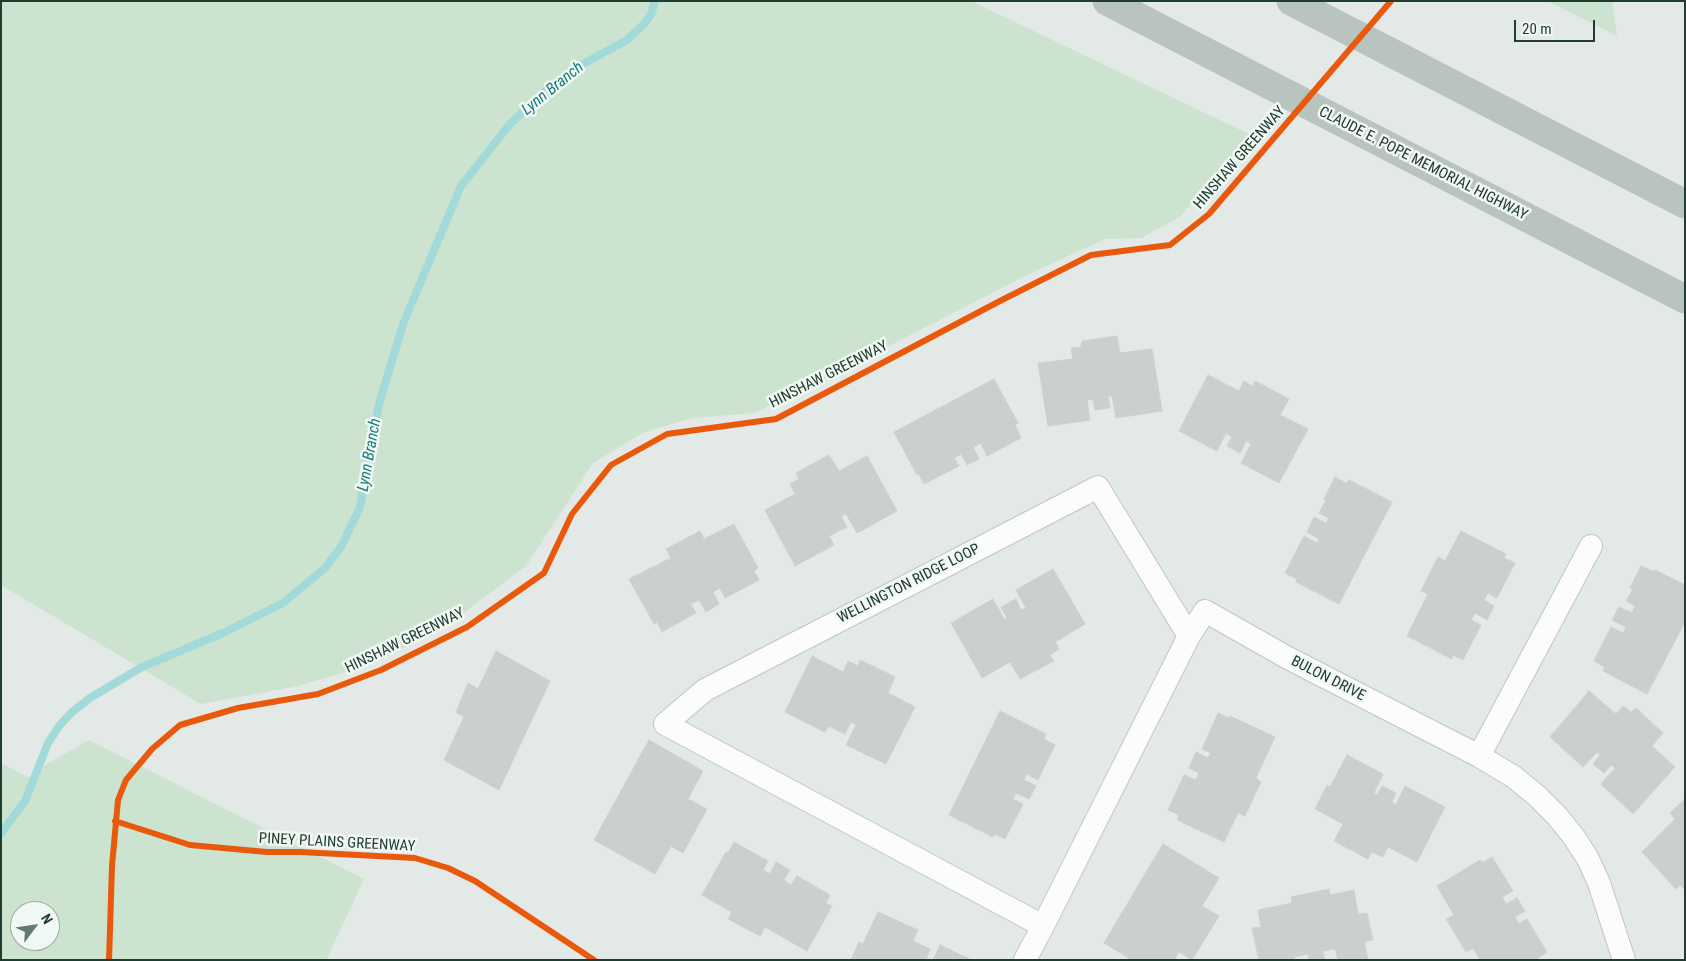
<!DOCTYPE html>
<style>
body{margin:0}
#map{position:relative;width:1686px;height:961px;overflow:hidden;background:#e3e9e6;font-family:"Roboto Condensed",sans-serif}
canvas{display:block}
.frame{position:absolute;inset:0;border:2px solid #203d31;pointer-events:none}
.north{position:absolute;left:10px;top:901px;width:50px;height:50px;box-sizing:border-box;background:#f1f8f3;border:1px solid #9dada5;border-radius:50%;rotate:59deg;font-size:14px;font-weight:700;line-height:20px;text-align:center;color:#203d31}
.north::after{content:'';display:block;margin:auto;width:18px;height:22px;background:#647970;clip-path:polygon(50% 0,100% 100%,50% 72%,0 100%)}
.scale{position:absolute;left:1514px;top:20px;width:81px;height:22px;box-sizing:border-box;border:2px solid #203d31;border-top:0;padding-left:6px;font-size:15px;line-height:18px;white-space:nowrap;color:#203d31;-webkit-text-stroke:4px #f1f8f3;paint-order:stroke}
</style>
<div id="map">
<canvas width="1686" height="961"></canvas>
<div class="frame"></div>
<div class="north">N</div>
<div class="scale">20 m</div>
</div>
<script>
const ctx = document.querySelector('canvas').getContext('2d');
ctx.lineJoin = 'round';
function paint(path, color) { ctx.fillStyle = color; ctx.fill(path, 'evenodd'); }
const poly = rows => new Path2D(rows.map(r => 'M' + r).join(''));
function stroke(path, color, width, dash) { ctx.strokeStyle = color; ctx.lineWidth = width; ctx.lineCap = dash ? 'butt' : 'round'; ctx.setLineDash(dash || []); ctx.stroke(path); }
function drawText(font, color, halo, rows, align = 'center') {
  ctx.font = font + ' "Roboto Condensed",sans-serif'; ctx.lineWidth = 5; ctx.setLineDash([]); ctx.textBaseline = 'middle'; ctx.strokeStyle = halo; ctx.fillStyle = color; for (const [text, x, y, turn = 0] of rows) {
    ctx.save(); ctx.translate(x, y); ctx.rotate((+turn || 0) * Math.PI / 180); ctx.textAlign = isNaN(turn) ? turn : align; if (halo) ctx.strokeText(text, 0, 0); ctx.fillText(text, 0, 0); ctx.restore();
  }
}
paint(poly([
 [1,1,971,1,1253,136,1214,177,1181,216,1141,238,1105,239,1025,276,844,369,754,413,693,418,644,432,593,463,526,566,447,625,375,663,298,686,201,704,1,585],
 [1548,1,1612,1,1617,36],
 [89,740,364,879,326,960,1,960,1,763,30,778,42,767],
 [20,911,50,911,50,941,20,941]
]), '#cbe3cf');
stroke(poly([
 [1,833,25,801,48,743,60,725,72,712,90,698,142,667,223,633,283,603,325,568,341,547,360,507,379,404,403,324,461,186,510,124,543,93,579,66,627,40,645,23,651,14,655,1]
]), '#a1dad9', 8);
const building = poly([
 [1117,336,1120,353,1152,349,1162,411,1116,418,1112,396,1108,396,1110,408,1095,410,1093,399,1087,400,1090,420,1048,426,1038,363,1073,359,1071,348,1081,347,1082,341,1117,336],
 [1208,375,1239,391,1244,381,1252,386,1255,381,1289,399,1280,415,1308,429,1279,483,1241,463,1251,444,1246,441,1240,453,1227,446,1232,437,1226,433,1217,451,1179,431,1208,375],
 [994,379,1018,423,1015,425,1021,438,987,456,981,443,973,447,979,459,967,465,961,454,954,458,959,466,924,484,919,474,917,475,894,432,994,379],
 [829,455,839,471,867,456,897,511,857,533,846,514,841,516,847,527,829,536,834,545,795,566,765,510,795,494,790,484,799,479,796,473,829,455],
 [1335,477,1346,483,1349,480,1392,502,1339,604,1296,582,1297,579,1285,573,1304,536,1317,543,1319,539,1307,532,1314,517,1326,523,1329,518,1319,513,1326,500,1324,499,1335,477],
 [734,524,758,568,754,571,759,580,725,598,720,588,713,592,719,604,706,612,699,600,691,604,696,613,662,632,657,622,654,624,629,579,671,558,666,549,700,531,704,539,734,524],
 [1461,531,1506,554,1504,558,1515,563,1497,598,1488,593,1484,600,1494,606,1487,620,1475,613,1471,620,1481,625,1463,660,1453,655,1452,659,1407,636,1428,594,1421,591,1438,557,1445,561,1461,531],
 [1641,566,1655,572,1655,570,1685,585,1685,622,1647,694,1603,671,1605,667,1594,661,1611,627,1623,633,1626,627,1612,620,1619,607,1632,613,1635,606,1626,601,1633,589,1630,588,1641,566],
 [1053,569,1085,624,1055,642,1059,649,1050,655,1054,661,1020,679,1010,662,982,678,951,623,993,599,1004,619,1007,618,1001,607,1016,599,1021,610,1026,608,1016,590,1053,569],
 [496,651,550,681,499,790,444,760,464,717,456,712,468,683,478,689,496,651],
 [812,656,843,672,848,661,858,666,860,660,895,677,888,693,915,707,886,764,846,745,856,725,851,722,845,734,829,726,825,732,785,712,812,656],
 [1589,691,1616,714,1623,706,1631,712,1636,708,1663,733,1652,746,1675,767,1633,814,1601,784,1615,768,1611,765,1604,773,1593,764,1600,755,1597,752,1583,767,1550,737,1589,691],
 [1000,711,1046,734,1044,739,1055,745,1038,780,1026,774,1024,780,1036,786,1029,799,1016,793,1013,799,1023,804,1005,839,994,834,993,837,949,815,1000,711],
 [1218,713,1228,718,1230,716,1275,737,1256,778,1261,782,1245,816,1238,813,1224,842,1177,820,1179,815,1168,810,1184,775,1196,780,1199,773,1189,768,1196,752,1208,758,1211,753,1202,749,1218,713],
 [649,740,703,771,688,799,707,809,683,853,671,846,655,874,594,840,649,740],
 [1347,755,1383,774,1374,793,1377,795,1382,786,1396,793,1392,802,1396,805,1405,786,1445,807,1417,862,1388,847,1383,857,1372,852,1368,859,1334,841,1343,824,1315,809,1327,785,1330,787,1347,755],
 [1685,799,1685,890,1680,885,1676,889,1642,852,1675,819,1670,813,1685,799],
 [734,842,768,861,763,870,770,874,776,862,790,870,784,880,791,885,797,876,830,895,826,903,832,906,807,951,765,927,760,936,728,919,732,912,702,895,726,852,728,853,734,842],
 [1163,844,1219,878,1202,906,1219,916,1192,960,1179,952,1174,960,1132,960,1104,943,1163,844],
 [1492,857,1513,891,1502,897,1506,904,1517,898,1525,911,1515,917,1519,924,1527,919,1547,952,1538,958,1539,960,1480,960,1473,948,1466,952,1446,919,1454,915,1437,886,1480,860,1482,863,1492,857],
 [1329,889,1330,895,1354,890,1358,914,1367,913,1373,940,1364,942,1368,959,1338,960,1335,949,1323,951,1325,960,1309,960,1308,954,1294,957,1295,960,1259,960,1252,928,1261,927,1258,910,1292,903,1291,897,1329,889],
 [878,912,918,930,913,941,930,949,926,960,851,960,859,942,863,944,878,912],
 [940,945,972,960,933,960,940,945]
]);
paint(building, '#cad0cd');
stroke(building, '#cbd2cf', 1);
const minor = poly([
 [1189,636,1205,611,1288,658,1479,756,1514,777,1537,796,1557,816,1574,837,1588,859,1599,883,1624,960],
 [1479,756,1591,546],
 [1025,960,1043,926,1189,636,1098,487,705,690,665,724,1043,926]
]);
const motorway = poly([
 [1107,1,1685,299],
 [1291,1,1685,204]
]);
stroke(minor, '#c0c6c3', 24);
stroke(motorway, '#bbc5c1', 29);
stroke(minor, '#fbfcfb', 22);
stroke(motorway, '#b9c3bf', 28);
stroke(poly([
 [115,821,190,845,267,852,300,852,415,858,448,868,475,881,594,960],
 [109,960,112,866,118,800,126,780,152,749,180,725,238,708,318,694,381,670,467,627,544,573,572,514,611,465,667,434,776,419,998,302,1091,255,1170,245,1209,214,1391,1]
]), '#e8590c', 6);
drawText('15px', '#203d31', '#f1f8f3', [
 ["HINSHAW GREENWAY",1240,158,-49],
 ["CLAUDE E. POPE MEMORIAL HIGHWAY",1423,164,27],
 ["HINSHAW GREENWAY",829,375,-27],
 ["WELLINGTON RIDGE LOOP",909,584,-27],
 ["HINSHAW GREENWAY",405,641,-26],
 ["BULON DRIVE",1328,679,27],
 ["PINEY PLAINS GREENWAY",337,843,3]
]);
drawText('italic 16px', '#177b7c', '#f1f8f3', [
 ["Lynn Branch",553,89,-39],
 ["Lynn Branch",370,455,-80]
]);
</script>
